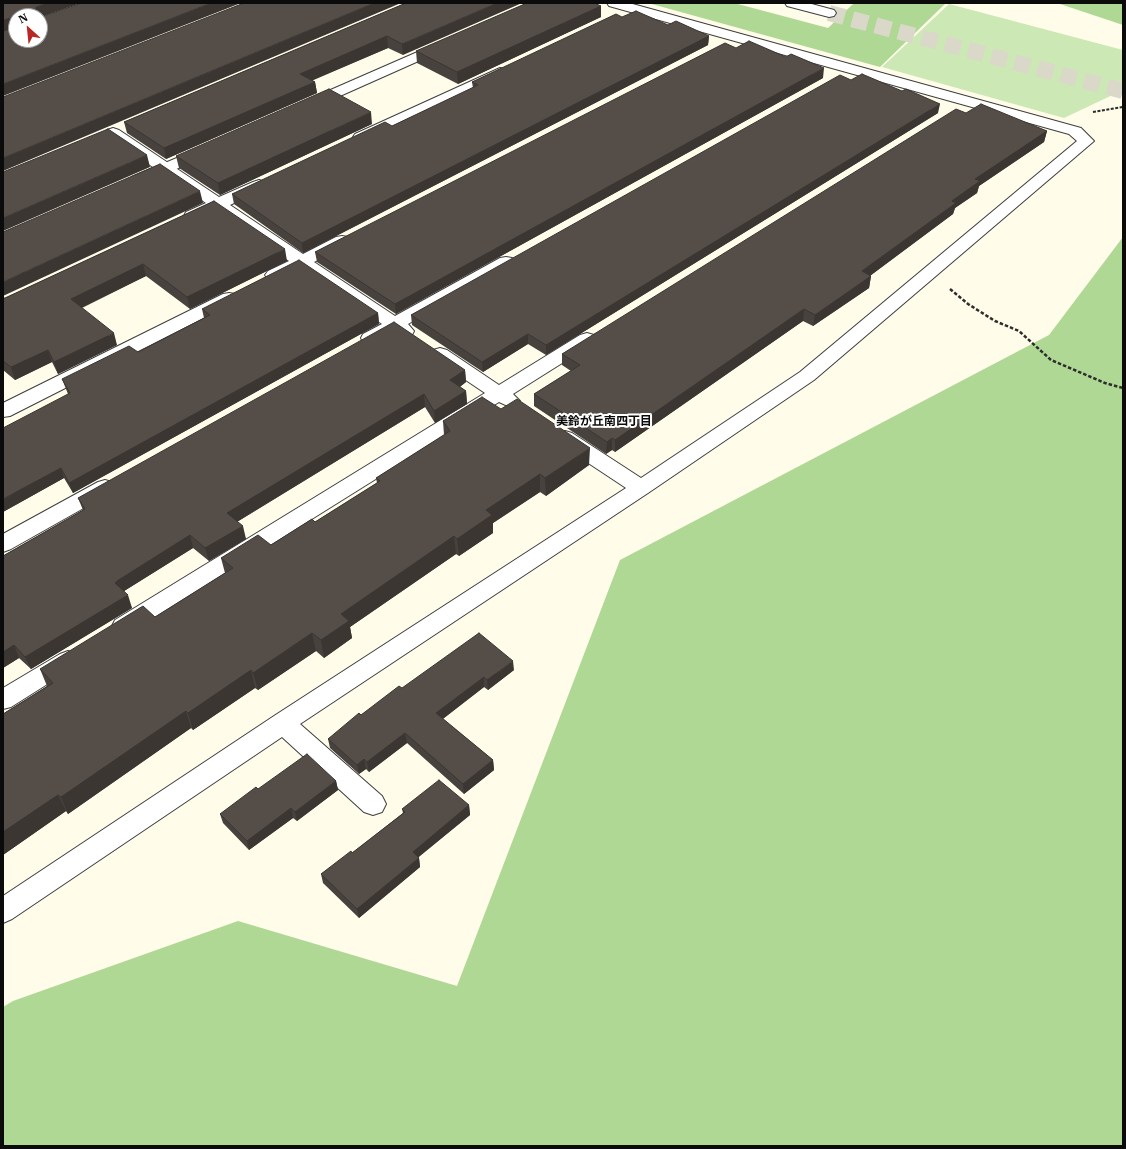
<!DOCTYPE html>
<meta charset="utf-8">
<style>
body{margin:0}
#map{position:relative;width:1126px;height:1149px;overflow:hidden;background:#fffcea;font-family:"IBM Plex Serif",serif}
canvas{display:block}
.frame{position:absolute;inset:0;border:4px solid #0b0b0b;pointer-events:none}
.north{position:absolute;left:8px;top:8px;width:40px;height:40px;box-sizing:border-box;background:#fff;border:1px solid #9d9d9d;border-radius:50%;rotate:333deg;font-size:11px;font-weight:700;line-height:16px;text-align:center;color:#0b0b0b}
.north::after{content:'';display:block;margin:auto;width:14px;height:18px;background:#b92725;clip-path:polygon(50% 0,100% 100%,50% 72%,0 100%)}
</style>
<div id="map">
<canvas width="1126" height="1149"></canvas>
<div class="frame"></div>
<div class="north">N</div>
</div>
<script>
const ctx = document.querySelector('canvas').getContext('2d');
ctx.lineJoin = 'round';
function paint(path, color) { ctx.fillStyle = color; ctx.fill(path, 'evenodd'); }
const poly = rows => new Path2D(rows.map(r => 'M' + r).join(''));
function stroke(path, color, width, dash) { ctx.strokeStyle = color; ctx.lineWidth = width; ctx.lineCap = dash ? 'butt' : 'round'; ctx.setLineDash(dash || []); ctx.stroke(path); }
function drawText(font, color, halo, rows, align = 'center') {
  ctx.font = font + ' "IBM Plex Serif","Noto Sans JP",serif'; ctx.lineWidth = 4; ctx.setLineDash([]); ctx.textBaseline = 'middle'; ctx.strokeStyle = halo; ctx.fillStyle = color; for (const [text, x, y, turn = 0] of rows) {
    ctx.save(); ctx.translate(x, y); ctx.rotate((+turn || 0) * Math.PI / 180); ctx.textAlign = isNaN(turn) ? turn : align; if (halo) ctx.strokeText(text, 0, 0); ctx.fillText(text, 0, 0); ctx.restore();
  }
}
paint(poly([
 [949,4,1123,50,1123,90,1064,118,882,67]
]), '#cce8b4');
paint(poly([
 [648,3,734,3,828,28,853,4,849,3,946,3,880,67],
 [1057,3,1123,3,1123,25],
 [1123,237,1123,1146,3,1146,3,1007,13,1001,238,921,457,986,620,560,1049,335]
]), '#aed894');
stroke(poly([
 [829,13,1123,91]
]), '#dad8c9', 16, [16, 8]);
const minor = poly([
 [607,3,629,3,1081,128,1094,141,814,380,648,493,300,724,382,796,386,804,382,812,373,815,364,812,282,737,12,919,3,923,3,896,274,716,626,488,558,443,555,438,558,433,565,431,572,433,641,478,800,372,1077,141,1069,134,609,6,607,3],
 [500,68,505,69,507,72,505,75,367,140,361,142,355,140,353,137,355,134,500,68],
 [113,128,119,130,219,197,253,182,259,180,265,182,267,185,265,188,230,205,303,254,336,237,342,236,348,237,351,241,348,245,314,262,395,316,500,258,506,257,512,258,515,262,512,266,408,324,414,331,412,335,405,337,394,332,377,342,370,344,363,342,361,338,363,334,382,324,301,268,280,279,274,280,268,279,265,275,268,271,289,261,217,211,198,220,192,221,186,220,184,216,186,212,206,203,107,136,105,133,107,130,113,128],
 [229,293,235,294,238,298,235,302,10,416,3,417,3,403,223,294,229,293],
 [587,333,594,335,596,339,594,343,513,394,520,401,517,405,510,407,499,402,131,632,123,635,115,632,112,626,115,620,485,393,433,358,431,354,433,350,440,348,447,350,499,385,580,335,587,333],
 [105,480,112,482,115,487,112,492,11,549,3,552,3,534,98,482,105,480],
 [68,651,76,654,80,660,76,666,11,707,3,709,3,688,60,654,68,651]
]);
const tertiary = poly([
 [785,3,808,3,834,10,836,13,834,16,829,17,787,6,785,3],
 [445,40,450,41,452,44,450,47,313,108,308,110,303,108,300,105,303,102,445,40],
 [205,146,211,148,213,151,211,154,144,183,138,185,132,183,130,180,132,177,205,146]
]);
stroke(minor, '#3e3e3e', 2);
stroke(tertiary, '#3e3e3e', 2);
stroke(poly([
 [1093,112,1123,107]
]), '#2d2d2d', 2, [3, 1.5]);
stroke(poly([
 [950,289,968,304,995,321,1019,331,1051,360,1105,383,1123,388]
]), '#2d2d2d', 2.5, [3.5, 2]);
paint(minor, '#fff');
paint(tertiary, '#fff');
paint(poly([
 [406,3,403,55,388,48,312,80,315,82,317,93,166,159,127,133,124,122],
 [601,6,601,17,458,84,417,63,416,51],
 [622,17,668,25,709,36,708,45,303,253,234,204,232,194,392,126,473,88,472,82],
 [736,48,823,78,396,314,317,262,315,252],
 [851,80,938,113,546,355,528,344,483,372,412,325,411,315],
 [966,113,1047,131,1044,142,979,186,977,193,955,208,953,214,870,276,871,276,869,288,813,326,803,321,615,452,612,450,606,454,534,406,534,394,571,371,562,365,562,354],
 [372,124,220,195,179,168,176,156],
 [214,201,287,261,190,309,146,276,82,308,117,345,58,374,52,362,15,380,3,370,3,298,5,298],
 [202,309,378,313,379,324,73,493,64,478,3,512,68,394,62,379,138,352,204,318],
 [465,370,466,382,460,387,466,391,467,404,435,423,425,407,237,522,246,539,209,561,193,548,124,591,132,608,31,669,19,658,3,668,3,556,83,510,78,498],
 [501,409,589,465,546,496,540,492,493,523,493,533,459,556,456,554,350,627,352,638,324,658,316,651,258,690,255,688,193,730,191,728,68,814,66,811,3,855,3,714,47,686,40,669,155,617,225,573,221,558,271,545,315,522,377,483,376,478,444,435,443,421],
 [514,670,488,690,484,687,443,719,493,760,494,770,464,794,407,743,369,772,366,769,359,774,330,748,328,739,361,715,402,688],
 [336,781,338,790,297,821,293,818,249,850,223,823,220,814,258,789],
 [469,805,470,815,418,857,419,858,420,867,359,918,323,883,321,874,352,853,403,813,402,809]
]), '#48423e');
paint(poly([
 [47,3,81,3,40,17,40,16,36,16,36,7],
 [211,3,241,3,3,96,3,84],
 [374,3,401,3,3,171,3,158],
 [497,3,522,3,403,55,402,44],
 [601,6,601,17,458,84,457,72],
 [14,17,16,28,3,32,3,20],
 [387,36,388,48,302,85,300,74],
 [709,36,708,45,303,253,302,243],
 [824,68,823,78,396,314,395,304],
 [315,82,317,93,166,159,164,148],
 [940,104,938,113,546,355,546,345],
 [371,112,372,124,220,195,218,183],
 [1047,131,1044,142,979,186,977,193,955,208,953,214,860,283,862,271,952,201,975,179],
 [147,155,150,167,3,231,3,218],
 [200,191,203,203,3,296,3,282],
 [285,249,287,261,190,309,187,297],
 [143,264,146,276,74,311,71,299],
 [871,276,869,288,813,326,815,315],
 [804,309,803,321,615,452,615,440],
 [378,313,379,324,73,493,69,483],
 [114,333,117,345,58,374,54,362],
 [528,334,528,344,483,372,482,362],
 [48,350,52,362,15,380,11,367],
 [465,370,466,382,451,393,450,380],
 [466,391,467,404,435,423,434,411],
 [424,394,425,407,230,526,227,513],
 [612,438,612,450,606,454,607,442],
 [590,448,589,465,546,496,545,478],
 [61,468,64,478,3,512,3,499],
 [540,474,540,492,493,523,493,533,459,556,457,539,486,510],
 [243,526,246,539,209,561,205,548],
 [190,535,193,548,121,593,115,583,117,581],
 [454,536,456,554,350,627,352,638,324,658,321,640,341,614],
 [128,595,132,608,31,669,25,657],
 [312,633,316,651,258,690,253,673],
 [14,645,19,658,3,668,3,652],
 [513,661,514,670,488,690,487,680],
 [251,670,255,688,193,730,188,713],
 [484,677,484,687,437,723,436,713],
 [186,711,191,728,68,814,61,797],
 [405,733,407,743,369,772,367,762],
 [364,759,366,769,359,774,357,765],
 [493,760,494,770,464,794,463,784],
 [336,781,338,790,297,821,295,812],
 [58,795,66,811,3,855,3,832],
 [469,805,470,815,414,861,413,852],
 [291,808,293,818,249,850,247,841],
 [419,858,420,867,359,918,357,909]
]), '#3b3632');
const building = poly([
 [3,3,47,3,36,7,36,16,16,16,16,40,40,40,40,17,82,3,211,3,3,84,3,31,14,28,14,17,3,20,3,3],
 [244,3,374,3,3,158,3,97,244,3],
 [406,3,497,3,402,44,387,36,300,74,315,82,164,148,124,122,406,3],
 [527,3,594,3,601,6,457,72,416,51,527,3],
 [636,11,668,25,676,21,709,36,302,243,232,194,385,122,392,126,478,85,472,82,616,14,622,17,636,11],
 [749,41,786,57,791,54,824,68,395,304,315,252,725,43,736,48,749,41],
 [862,74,902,91,906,89,940,104,546,345,528,334,482,362,411,315,840,75,851,80,862,74],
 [329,89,371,112,218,183,176,156,329,89],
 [981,104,1047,131,975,179,980,181,952,201,956,203,862,271,871,276,815,315,804,309,615,440,612,438,607,442,534,394,580,365,562,354,956,109,966,113,981,104],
 [108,129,147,155,3,218,3,172,108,129],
 [160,164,200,191,3,282,3,232,160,164],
 [214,201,285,249,187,297,143,264,71,299,114,333,54,362,48,350,11,367,3,361,3,298,5,298,214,201],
 [299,260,378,313,69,483,61,468,3,499,3,428,70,393,62,379,129,346,138,352,210,315,202,309,299,260],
 [394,322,465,370,450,380,466,391,434,411,424,394,227,513,243,526,205,548,190,535,117,581,115,583,128,595,25,657,14,645,3,652,3,556,85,509,78,498,394,322],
 [482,397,501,409,517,399,590,448,545,478,540,474,486,510,492,515,457,539,454,536,341,614,349,621,321,640,312,633,253,673,251,670,188,713,186,711,61,797,58,795,3,832,3,714,53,683,40,669,143,606,155,617,233,568,221,558,258,535,271,545,312,519,315,522,380,481,376,478,450,431,443,421,482,397],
 [479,633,513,661,487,680,484,677,436,713,493,760,463,784,405,733,367,762,364,759,357,765,328,739,359,713,361,715,399,686,402,688,479,633],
 [307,754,336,781,295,812,291,808,247,841,220,814,256,787,258,789,307,754],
 [439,780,469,805,413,852,419,858,357,909,321,874,351,851,352,853,405,812,402,809,439,780]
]);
paint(building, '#544d48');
stroke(building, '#3b3632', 1);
drawText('bold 12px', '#0b0b0b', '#fff', [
 ["美鈴が丘南四丁目",604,422]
]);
</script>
